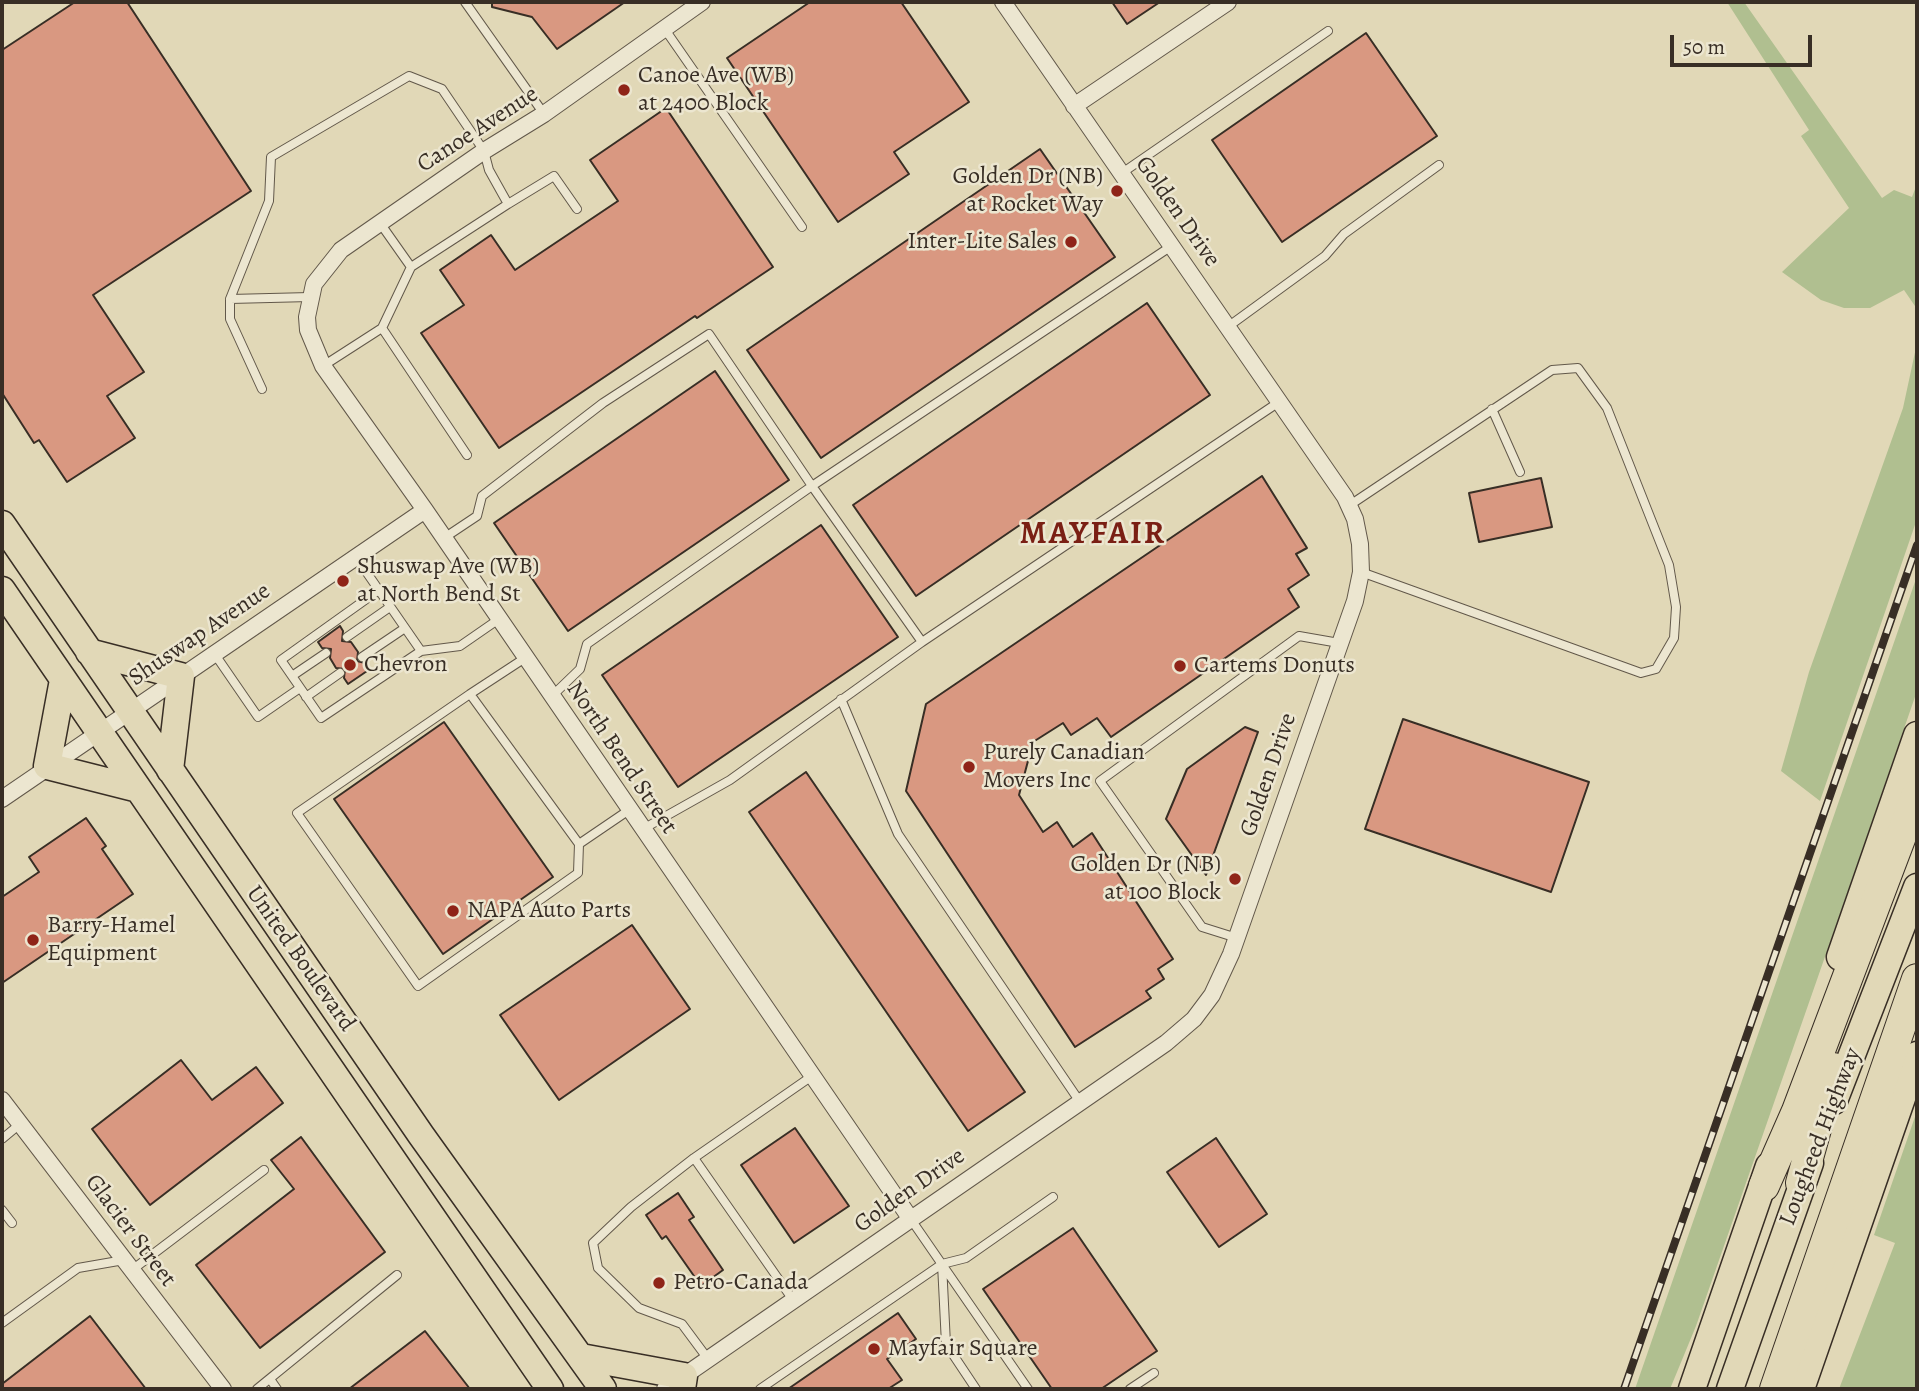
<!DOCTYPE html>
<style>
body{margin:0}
#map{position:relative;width:1919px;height:1391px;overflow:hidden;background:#e1d8b7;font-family:Alegreya,serif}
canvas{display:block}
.frame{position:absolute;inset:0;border:4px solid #382e25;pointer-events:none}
.scale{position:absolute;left:1670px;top:35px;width:142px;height:32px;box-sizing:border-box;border:4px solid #382e25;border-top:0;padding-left:9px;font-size:21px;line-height:24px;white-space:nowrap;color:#382e25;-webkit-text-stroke:5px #ece6d0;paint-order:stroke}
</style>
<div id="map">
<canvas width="1919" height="1391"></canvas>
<div class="frame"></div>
<div class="scale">50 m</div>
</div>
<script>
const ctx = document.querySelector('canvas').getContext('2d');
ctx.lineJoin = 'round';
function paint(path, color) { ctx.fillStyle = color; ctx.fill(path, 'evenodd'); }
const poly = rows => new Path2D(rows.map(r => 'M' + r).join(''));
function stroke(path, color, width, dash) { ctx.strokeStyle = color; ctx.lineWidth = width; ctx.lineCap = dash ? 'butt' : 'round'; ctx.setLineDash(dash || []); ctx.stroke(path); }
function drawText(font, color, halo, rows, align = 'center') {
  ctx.font = font + ' Alegreya,serif'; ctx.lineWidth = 5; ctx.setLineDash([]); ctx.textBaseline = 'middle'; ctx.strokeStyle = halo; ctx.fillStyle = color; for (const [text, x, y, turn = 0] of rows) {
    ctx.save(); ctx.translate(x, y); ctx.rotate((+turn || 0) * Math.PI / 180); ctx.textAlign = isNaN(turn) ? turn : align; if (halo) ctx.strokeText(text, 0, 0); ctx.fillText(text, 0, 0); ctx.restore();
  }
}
paint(poly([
 [1727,2,1744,2,1882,198,1894,190,1912,197,1917,184,1917,309,1904,290,1870,308,1844,308,1821,300,1782,272,1849,208,1801,136,1809,130],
 [1917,343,1917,519,1820,801,1781,771,1809,672,1903,408],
 [1917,576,1917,691,1849,888,1696,1326,1670,1389,1635,1389],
 [1917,1111,1917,1389,1839,1389,1895,1243,1874,1235]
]), '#b0bf90');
const building = poly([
 [75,2,127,2,251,191,93,295,144,372,107,396,135,438,67,482,39,440,34,443,2,393,2,50,75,2],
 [492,2,625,2,557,49,532,17,492,7,492,2],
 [810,2,901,2,969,102,894,152,909,174,838,222,727,58,810,2],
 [1112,2,1160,2,1127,24,1112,2],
 [1366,33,1437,136,1282,242,1212,140,1366,33],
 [666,108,773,267,697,318,695,316,499,448,421,333,464,305,440,270,491,235,515,270,618,201,590,160,666,108],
 [1040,149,1115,257,821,458,747,350,1040,149],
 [1147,303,1210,395,916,596,853,505,1147,303],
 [715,371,789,480,568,631,494,523,715,371],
 [1262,476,1307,548,1296,554,1309,575,1288,589,1299,607,1111,737,1097,718,1071,735,1063,723,1033,742,1019,795,1043,832,1057,822,1073,847,1092,833,1173,959,1158,969,1164,979,1146,991,1151,998,1075,1047,906,791,926,704,1262,476],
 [1541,478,1552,527,1479,542,1469,493,1541,478],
 [821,525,898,637,678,787,602,675,821,525],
 [340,626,343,631,342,641,351,642,358,652,357,661,365,663,370,669,348,684,344,678,345,669,336,668,330,658,331,649,322,648,318,642,340,626],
 [1403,719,1589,782,1551,892,1365,829,1403,719],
 [444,722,553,877,443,954,334,799,444,722],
 [1245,727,1258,732,1206,875,1166,819,1187,769,1245,727],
 [806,772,1025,1092,968,1131,749,812,806,772],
 [86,818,106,846,102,849,133,894,2,983,2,897,39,872,29,857,86,818],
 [632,925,690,1009,559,1100,500,1015,632,925],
 [181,1060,212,1100,256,1067,283,1103,150,1205,92,1129,181,1060],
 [795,1128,849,1206,794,1243,741,1165,795,1128],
 [301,1137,385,1252,260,1348,196,1265,294,1189,271,1160,301,1137],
 [1216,1138,1267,1214,1219,1247,1167,1172,1216,1138],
 [678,1193,694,1217,689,1220,723,1270,701,1286,666,1236,662,1239,646,1215,678,1193],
 [1073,1228,1157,1351,1101,1389,1052,1389,983,1289,1073,1228],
 [898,1313,916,1339,887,1359,902,1380,888,1389,788,1389,898,1313],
 [90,1316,146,1389,2,1389,2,1384,90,1316],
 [425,1331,470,1389,349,1389,425,1331]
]);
paint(building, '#d99881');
stroke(building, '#382e25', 2);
const service = poly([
 [465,2,544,114],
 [664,28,802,227],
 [1122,173,1328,31],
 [380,223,411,267],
 [230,299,269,201,271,157,409,76,442,89,484,151,489,170,508,204,554,176,577,209],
 [1229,326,1325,256,1344,234,1439,165],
 [323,366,382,328],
 [262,389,230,319,230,299,310,297],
 [1492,409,1520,472],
 [467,455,382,328,411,267,508,204],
 [1350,505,1552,370,1578,368,1607,408,1669,565,1676,607,1674,638,1656,669,1641,673,1361,572],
 [444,538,477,516,482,496,603,403,709,334,812,486,1173,245],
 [356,557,421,651,460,646,499,619],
 [379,590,281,660,321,718,421,651],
 [347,637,390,607],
 [922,642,1279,402],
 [214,653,258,717,300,688],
 [362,657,405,628],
 [525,658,470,694,579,844,629,810],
 [292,676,326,653],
 [470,694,297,813,418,986,578,873,579,844],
 [552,696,580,669,587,644,812,486,922,642,730,780,643,829],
 [306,697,340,673],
 [841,699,898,834,1080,1102],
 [1237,938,1202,927,1100,781,1299,636,1339,643],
 [2,1139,20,1124],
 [694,1158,793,1300],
 [2,1210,12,1223],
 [910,1218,1028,1389],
 [942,1264,946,1344,976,1389],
 [132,1270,264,1170],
 [2,1323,78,1268,124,1260],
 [708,1359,682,1324,639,1308,598,1268,593,1243,631,1207,694,1158,812,1076],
 [270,1379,277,1389],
 [257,1389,397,1275],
 [760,1389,942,1264,966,1258,1053,1197],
 [1130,1389,1154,1373]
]);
const minor = poly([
 [702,2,544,114,484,151,341,250,314,284,307,317,308,330,323,366,425,510,910,1218],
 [1074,106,1228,2],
 [2,799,425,510],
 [2,1100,223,1389],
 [665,1389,1166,1043,1194,1019,1212,995,1231,954,1355,601,1361,572,1360,544,1355,519,1345,497,1003,2]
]);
const primary = poly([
 [2,524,421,1135,603,1389],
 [2,590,550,1389],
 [89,652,181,676,170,770],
 [63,680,47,766,138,789],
 [1840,957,1917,735],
 [1834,1101,1917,887],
 [581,1357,684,1376,682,1389],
 [1692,1389,1769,1166],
 [1730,1389,1810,1163],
 [1801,1389,1917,1055]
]);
const motorway = poly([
 [1801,1183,1833,1068],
 [1764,1186,1797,1111,1917,794],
 [1775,1389,1917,979]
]);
stroke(service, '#62584a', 10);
stroke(minor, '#62584a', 18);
stroke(primary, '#382e25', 29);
stroke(motorway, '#382e25', 32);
stroke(service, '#ece6d0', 8);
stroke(minor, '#ece6d0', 16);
stroke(primary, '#e1d8b7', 26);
stroke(motorway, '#e1d8b7', 30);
const rail = poly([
 [1624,1389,1917,545]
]);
stroke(rail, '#382e25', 8);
stroke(rail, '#ece6d0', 5, [16]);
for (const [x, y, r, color] of [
 [624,90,7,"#8f2418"],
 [1117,191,7,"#8f2418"],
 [1071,242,7,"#8f2418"],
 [343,581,7,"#8f2418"],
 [350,665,7,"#8f2418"],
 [1180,666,7,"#8f2418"],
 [969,767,7,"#8f2418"],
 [1235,879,7,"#8f2418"],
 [453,911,7,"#8f2418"],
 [33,940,7,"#8f2418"],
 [659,1283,7,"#8f2418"],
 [874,1349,7,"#8f2418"]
]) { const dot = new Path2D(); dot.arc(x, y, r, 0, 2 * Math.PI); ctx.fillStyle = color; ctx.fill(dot); stroke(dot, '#ece6d0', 2.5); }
drawText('24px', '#382e25', '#ece6d0', [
 ["Canoe Ave (WB)",638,76],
 ["at 2400 Block",638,104],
 ["Golden Dr (NB)",1103,177,"right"],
 ["at Rocket Way",1103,205,"right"],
 ["Inter-Lite Sales",1057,242,"right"],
 ["Shuswap Ave (WB)",357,567],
 ["at North Bend St",357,595],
 ["Chevron",364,665],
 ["Cartems Donuts",1194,666],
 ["Purely Canadian",983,753],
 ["Movers Inc",983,781],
 ["Golden Dr (NB)",1221,865,"right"],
 ["at 100 Block",1221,893,"right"],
 ["NAPA Auto Parts",467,911],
 ["Barry-Hamel",47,926],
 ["Equipment",47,954],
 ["Petro-Canada",673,1283],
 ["Mayfair Square",888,1349]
], 'left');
drawText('24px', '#382e25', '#ece6d0', [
 ["Canoe Avenue",478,130,-33],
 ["Golden Drive",1177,212,55],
 ["Shuswap Avenue",200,635,-34],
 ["North Bend Street",621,758,56],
 ["Golden Drive",1269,775,-71],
 ["United Boulevard",300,959,55],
 ["Lougheed Highway",1821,1137,-69],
 ["Golden Drive",910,1191,-35],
 ["Glacier Street",130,1231,53]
]);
ctx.letterSpacing = '2px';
drawText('bold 32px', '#7a1f14', '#ece6d0', [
 ["MAYFAIR",1093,535]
]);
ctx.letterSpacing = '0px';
</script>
